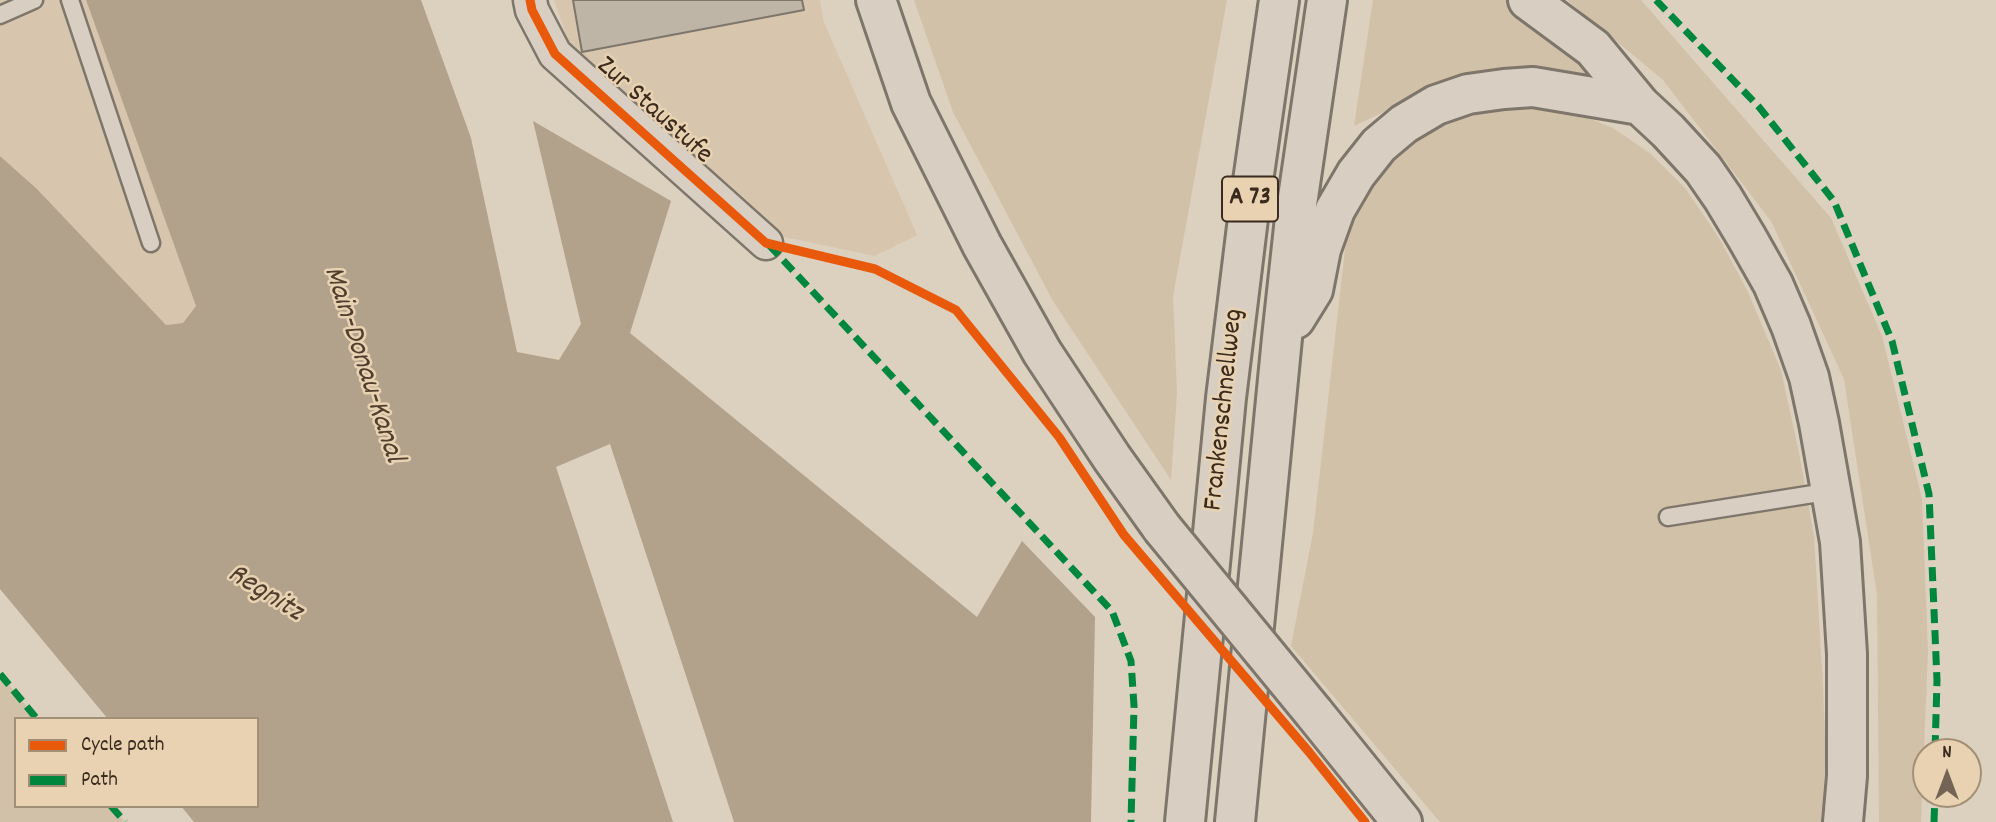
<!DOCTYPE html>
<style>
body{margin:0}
#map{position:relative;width:1996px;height:822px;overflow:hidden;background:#dcd0be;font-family:Dekko,sans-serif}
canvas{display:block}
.legend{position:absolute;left:14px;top:717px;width:245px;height:91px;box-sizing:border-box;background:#e9d2b1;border:2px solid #a38f76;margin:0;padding:9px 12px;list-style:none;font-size:21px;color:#3b2a1e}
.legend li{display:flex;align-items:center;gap:14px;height:35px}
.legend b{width:35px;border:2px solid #a38f76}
.north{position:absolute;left:1912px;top:738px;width:70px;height:70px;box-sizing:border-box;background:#e9d2b1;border:2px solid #a38f76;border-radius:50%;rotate:0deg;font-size:19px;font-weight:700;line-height:28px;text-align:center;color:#3b2a1e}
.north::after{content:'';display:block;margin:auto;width:24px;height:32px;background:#736456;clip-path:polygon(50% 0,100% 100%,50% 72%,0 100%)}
</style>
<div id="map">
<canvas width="1996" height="822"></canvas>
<ul class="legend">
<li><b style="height:9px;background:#e8590c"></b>Cycle path</li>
<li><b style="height:9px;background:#00873e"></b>Path</li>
</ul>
<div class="north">N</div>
</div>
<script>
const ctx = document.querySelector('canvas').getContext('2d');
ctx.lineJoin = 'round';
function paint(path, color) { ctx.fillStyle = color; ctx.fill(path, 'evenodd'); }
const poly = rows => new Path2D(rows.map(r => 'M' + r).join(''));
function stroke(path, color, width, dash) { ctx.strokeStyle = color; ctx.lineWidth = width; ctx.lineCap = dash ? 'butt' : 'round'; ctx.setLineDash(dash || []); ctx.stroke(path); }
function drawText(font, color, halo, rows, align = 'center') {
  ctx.font = font + ' Dekko,sans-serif'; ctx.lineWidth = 5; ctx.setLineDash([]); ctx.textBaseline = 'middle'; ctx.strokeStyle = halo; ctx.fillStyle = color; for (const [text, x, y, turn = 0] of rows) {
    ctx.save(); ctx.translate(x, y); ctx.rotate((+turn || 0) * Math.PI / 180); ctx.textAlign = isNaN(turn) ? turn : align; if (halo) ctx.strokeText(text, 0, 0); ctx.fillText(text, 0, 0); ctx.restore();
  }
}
paint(poly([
 [0,0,86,0,196,306,183,323,166,325,37,189,0,156],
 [554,0,820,0,823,20,917,235,875,256,770,234,573,55]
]), '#d7c6ad');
paint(poly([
 [914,0,1227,0,1173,296,1177,393,1171,480,1053,301,953,112],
 [1373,0,1512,0,1600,66,1593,82,1407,101,1354,126],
 [1567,0,1641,0,1831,218,1882,336,1922,499,1928,652,1921,822,1879,822,1877,595,1844,379,1771,221,1663,80],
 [1515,107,1576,113,1613,128,1651,154,1685,188,1719,238,1747,290,1781,370,1799,453,1814,536,1823,686,1826,761,1821,822,1440,822,1291,646,1313,533,1348,223,1376,173,1417,136,1468,115],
 [0,674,37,719,16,719,16,806,111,806,125,822,0,822]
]), '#d2c1a9');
paint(poly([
 [86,0,421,0,471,138,517,352,559,360,581,324,533,121,671,201,630,333,977,617,1022,541,1095,617,1091,822,734,822,610,444,556,467,673,822,194,822,181,806,257,806,257,719,108,719,0,589,0,156,37,189,166,325,183,323,196,306]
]), '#b3a28b');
const building = poly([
 [573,0,802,0,804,10,582,52,573,0]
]);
paint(building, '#beb5a7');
stroke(building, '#7e766b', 2);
const lane = poly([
 [70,0,151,243],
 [0,15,34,0],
 [1668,517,1832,491]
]);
const street = poly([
 [530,0,532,10,555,54,766,243]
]);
const secondary = poly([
 [876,0,911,103,982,245,1042,352,1112,458,1162,528],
 [1314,713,1402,822]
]);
const highway = poly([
 [1528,0,1593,48,1640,105,1668,131,1703,169,1723,198,1747,238,1773,284,1791,326,1809,377,1819,423,1840,542,1847,654,1847,776,1843,822],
 [1295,319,1313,290,1321,249,1335,210,1356,174,1379,145,1404,124,1436,105,1468,94,1504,89,1533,87,1640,105],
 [1185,822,1226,398,1250,202,1279,0],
 [1235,822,1282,338,1295,218,1327,0]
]);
stroke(lane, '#7e766b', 21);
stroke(street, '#7e766b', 37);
stroke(secondary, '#7e766b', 44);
stroke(highway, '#7e766b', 44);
stroke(lane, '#d8cfc2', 16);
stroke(street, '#d8cfc2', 32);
stroke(secondary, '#d8cfc2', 38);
stroke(highway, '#d8cfc2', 38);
const secondaryBridge = poly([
 [1162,528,1314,713]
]);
stroke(secondaryBridge, '#7e766b', 44, []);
stroke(secondaryBridge, '#d8cfc2', 38);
stroke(poly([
 [1656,0,1759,107,1834,201,1892,341,1929,494,1937,680,1935,752],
 [769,245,1112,611,1131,661,1134,706,1131,822],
 [0,674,37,719],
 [111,806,125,822],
 [1934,822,1935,794]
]), '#00873e', 7, [14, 7]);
stroke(poly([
 [530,0,532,10,555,54,766,243,875,269,956,310,1059,437,1124,535,1309,752,1365,822]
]), '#e8590c', 9);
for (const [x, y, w] of [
 [1250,199,56]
]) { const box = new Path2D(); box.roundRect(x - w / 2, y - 22.5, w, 45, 5); ctx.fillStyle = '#e9d2b1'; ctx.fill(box); stroke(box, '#3b2a1e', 2); }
drawText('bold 26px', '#3b2a1e', null, [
 ["A 73",1250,199]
]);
drawText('28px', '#3b2a1e', '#e9d2b1', [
 ["Zur Staustufe",653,112,42],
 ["Frankenschnellweg",1226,410,-84]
]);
drawText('italic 30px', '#503e2f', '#e9d2b1', [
 ["Main-Donau-Kanal",361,365,72],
 ["Regnitz",264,595,32]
]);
</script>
